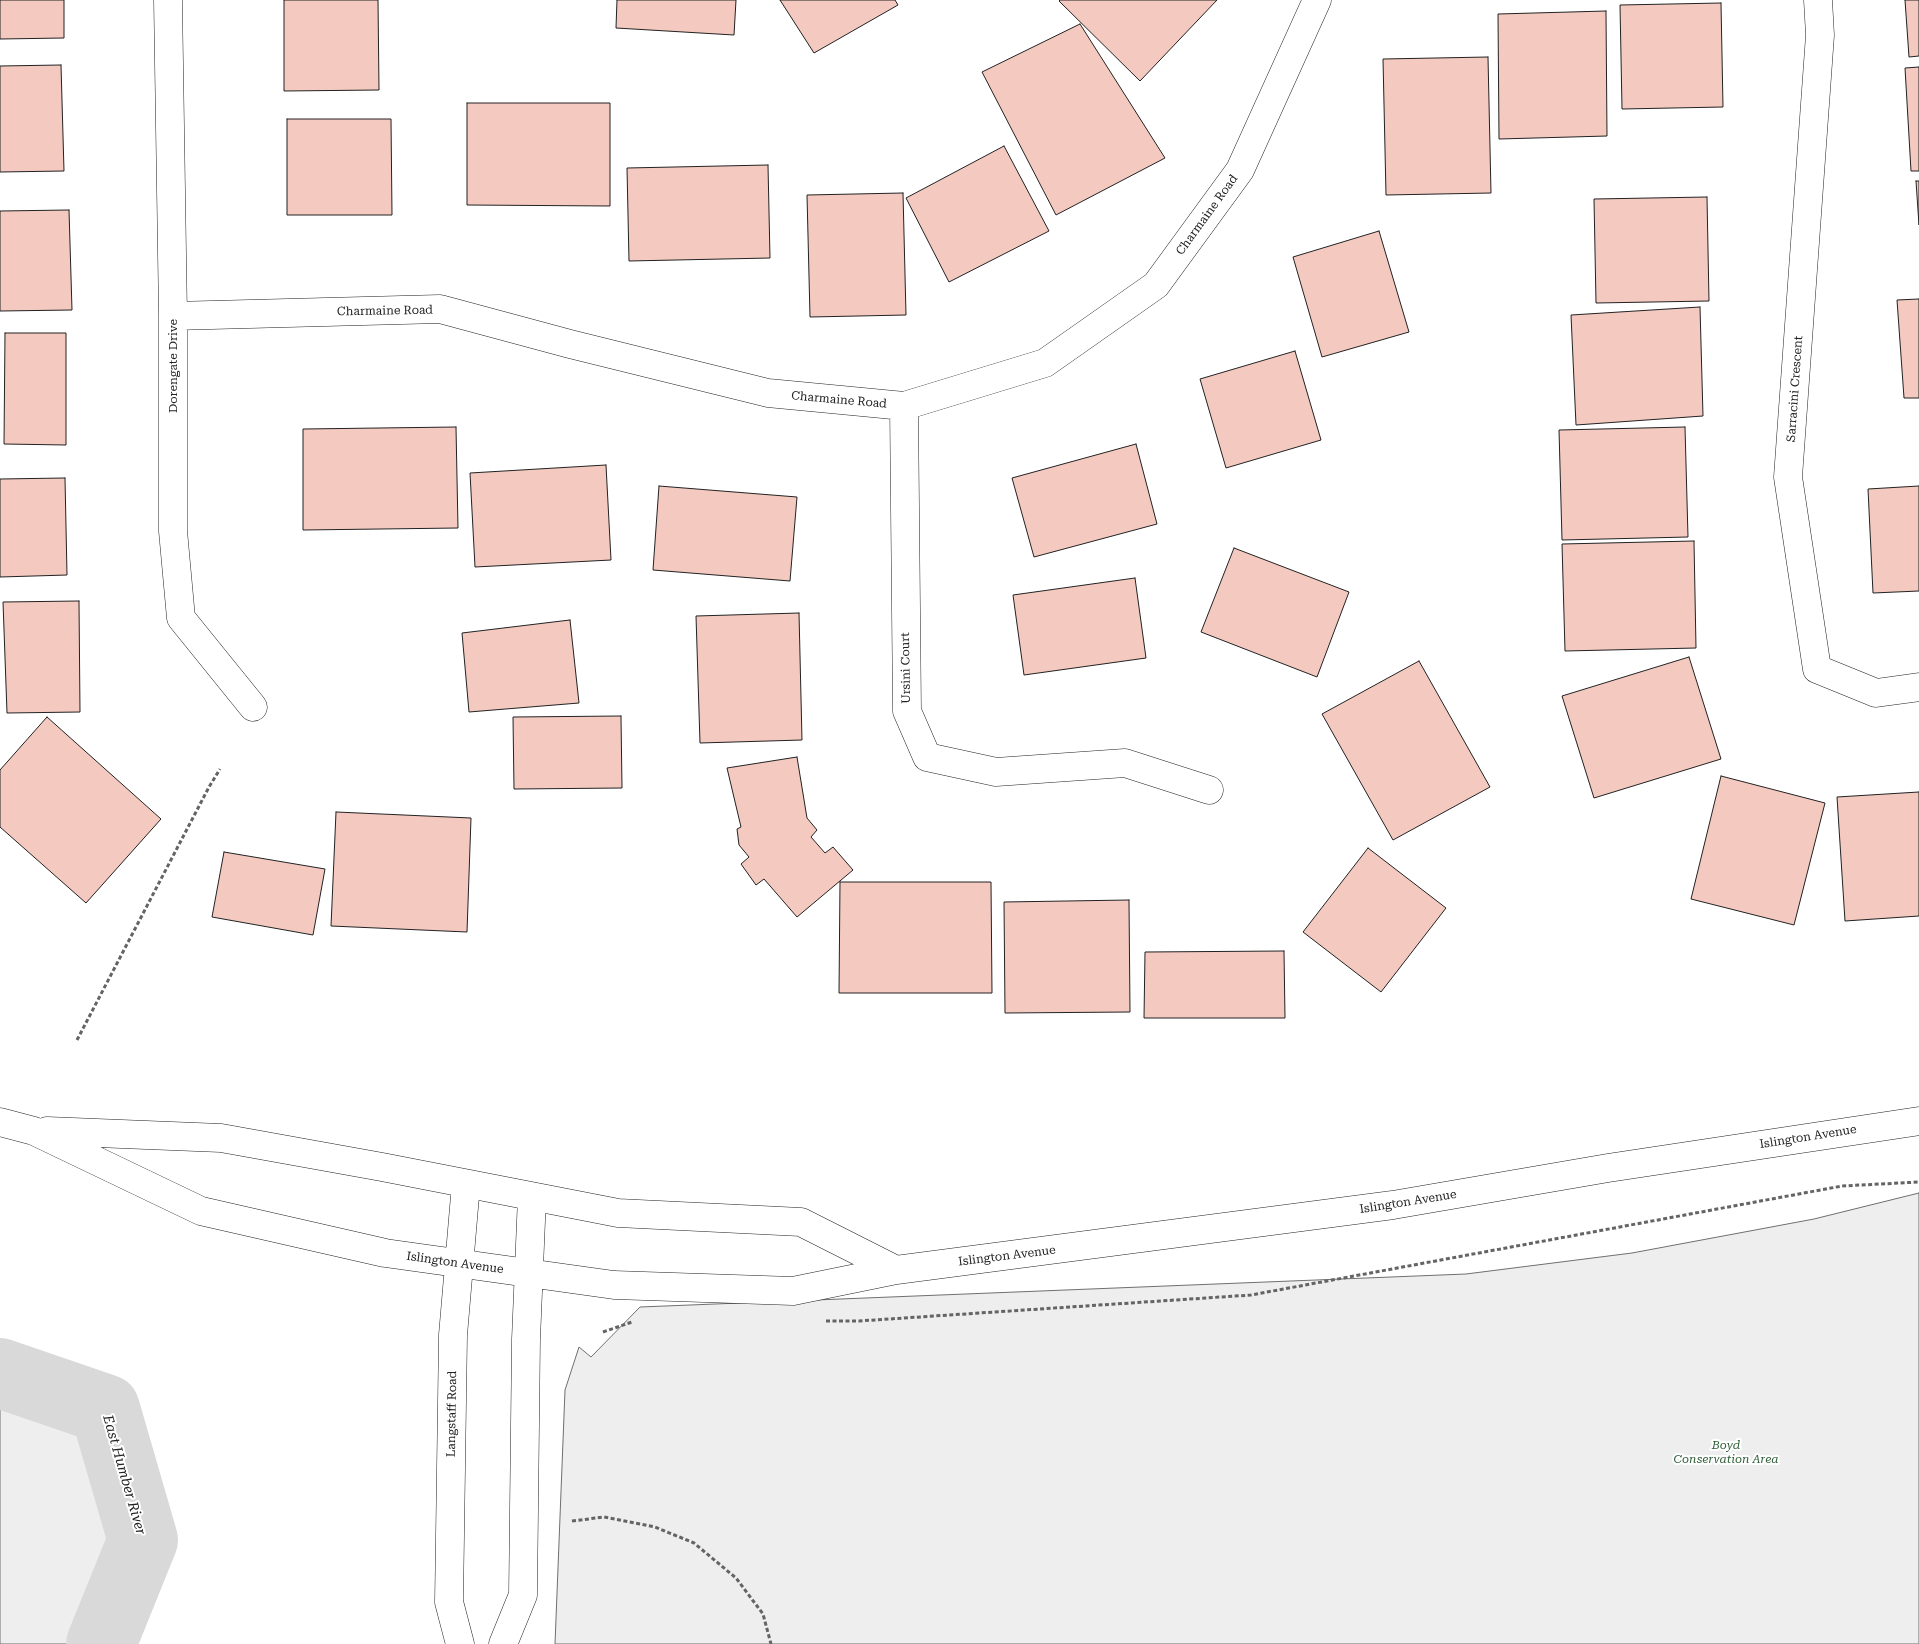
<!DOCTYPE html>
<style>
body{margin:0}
canvas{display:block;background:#fff}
</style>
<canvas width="1919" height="1644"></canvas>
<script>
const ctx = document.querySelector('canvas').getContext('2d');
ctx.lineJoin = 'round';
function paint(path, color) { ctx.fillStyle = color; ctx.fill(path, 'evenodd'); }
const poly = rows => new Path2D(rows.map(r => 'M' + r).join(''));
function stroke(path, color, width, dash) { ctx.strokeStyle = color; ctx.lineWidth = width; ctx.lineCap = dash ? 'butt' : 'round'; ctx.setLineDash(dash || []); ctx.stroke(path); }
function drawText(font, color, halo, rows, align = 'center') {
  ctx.font = font + ' "Roboto Serif",serif'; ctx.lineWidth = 4; ctx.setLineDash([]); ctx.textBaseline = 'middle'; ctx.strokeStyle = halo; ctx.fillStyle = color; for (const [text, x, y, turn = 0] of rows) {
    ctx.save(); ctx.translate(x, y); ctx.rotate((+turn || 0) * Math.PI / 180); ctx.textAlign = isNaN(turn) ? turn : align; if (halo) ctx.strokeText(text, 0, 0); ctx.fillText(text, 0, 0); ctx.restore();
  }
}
const green = poly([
 [1919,1193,1919,1644,555,1644,565,1390,579,1347,591,1357,640,1307,1466,1274,1632,1253,1814,1219,1919,1193],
 [0,1378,62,1401,105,1439,120,1493,96,1644,0,1644,0,1378]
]);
paint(green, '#eee');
stroke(green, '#6f6f6f', 1);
stroke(poly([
 [0,1373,105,1409,143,1540,101,1644]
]), '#d9d9d9', 70);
const building = poly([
 [0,0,64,0,64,38,0,39,0,0],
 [284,0,378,0,379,90,284,91,284,0],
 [617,0,736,0,734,35,616,28,617,0],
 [780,0,895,0,898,5,814,53,780,0],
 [1060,0,1217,0,1140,81,1059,1,1060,0],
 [1905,0,1919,0,1919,56,1909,57,1905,0],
 [1721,3,1723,107,1622,109,1620,5,1721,3],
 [1606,11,1607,136,1499,139,1498,14,1606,11],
 [1080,24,1165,158,1056,215,982,72,1080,24],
 [1488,57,1491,193,1386,195,1383,59,1488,57],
 [61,65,64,171,0,172,0,66,61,65],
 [1919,67,1919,171,1911,171,1905,68,1919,67],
 [467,103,610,103,610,206,467,205,467,103],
 [287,119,391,119,392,215,287,215,287,119],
 [1004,146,1049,231,949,282,906,198,1004,146],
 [768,165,770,258,629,261,627,168,768,165],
 [1916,181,1919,181,1919,225,1916,181],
 [903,193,906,315,810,317,807,195,903,193],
 [1707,197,1709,301,1596,303,1594,199,1707,197],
 [69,210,72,310,0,311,0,211,69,210],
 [1379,231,1409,332,1322,357,1293,257,1379,231],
 [1919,299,1919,398,1904,398,1897,300,1919,299],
 [1700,307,1703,416,1576,425,1571,315,1700,307],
 [5,333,66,333,66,445,4,444,5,333],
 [1295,351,1321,440,1226,468,1200,379,1295,351],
 [456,427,458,528,303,530,303,429,456,427],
 [1685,427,1688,537,1562,540,1559,430,1685,427],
 [1136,444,1157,524,1034,557,1012,478,1136,444],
 [606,465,611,560,475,567,470,473,606,465],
 [65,478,67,575,0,577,0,479,65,478],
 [659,486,797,497,790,581,653,570,659,486],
 [1919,486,1919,591,1873,593,1868,489,1919,486],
 [1694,541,1696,648,1565,651,1562,544,1694,541],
 [1234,548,1349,592,1317,677,1201,632,1234,548],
 [1135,578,1146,658,1024,675,1013,595,1135,578],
 [79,601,80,712,7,713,3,602,79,601],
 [799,613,802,740,700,743,696,616,799,613],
 [570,620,579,703,469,712,462,633,570,620],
 [1689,657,1721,759,1594,798,1562,696,1689,657],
 [1419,661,1490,787,1393,840,1322,714,1419,661],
 [621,716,622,788,514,789,513,717,621,716],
 [47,717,161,819,86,903,0,827,0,770,47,717],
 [797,757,807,818,817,830,811,837,825,853,833,847,853,870,797,917,764,879,756,885,741,864,749,857,739,845,737,829,741,827,727,768,797,757],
 [1721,776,1825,803,1794,925,1691,899,1721,776],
 [1919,792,1919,916,1845,921,1837,797,1919,792],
 [336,812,471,818,467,932,331,926,336,812],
 [1368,848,1446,908,1381,992,1303,932,1368,848],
 [224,852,325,869,313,935,212,917,224,852],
 [840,882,991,882,992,993,839,993,840,882],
 [1129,900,1130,1012,1005,1013,1004,902,1129,900],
 [1284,951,1285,1018,1144,1018,1145,952,1284,951]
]);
paint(building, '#f3c9c0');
stroke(building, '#222', 1);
const minor = poly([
 [168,0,173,316,173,531,181,618,253,707],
 [1818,0,1820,35,1788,477,1817,669,1876,693,1919,687],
 [173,316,440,309,570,344,768,393,904,406,1045,363,1156,285,1240,170,1317,0],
 [904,406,907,711,927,757,996,772,1125,763,1209,790]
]);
const secondary = poly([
 [0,1122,34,1131,201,1211,385,1253,614,1285,793,1291,896,1270,1393,1205,1608,1168,1919,1121],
 [47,1131,221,1138,382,1167,618,1213,801,1222,896,1270],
 [460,1644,449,1602,453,1335,466,1184],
 [503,1644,523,1595,526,1339,532,1197]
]);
stroke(minor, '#222', 29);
stroke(secondary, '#222', 29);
stroke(poly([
 [77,1040,209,787,220,769],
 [826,1321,859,1321,1251,1295,1842,1186,1919,1182],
 [603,1332,632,1322],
 [572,1521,604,1517,655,1527,694,1543,736,1578,763,1614,771,1644]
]), '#646464', 3, [4, 2.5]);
stroke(minor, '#fff', 28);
stroke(secondary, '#fff', 28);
drawText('12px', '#222', '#fff', [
 ["Charmaine Road",1207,215,-54],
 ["Charmaine Road",385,311,-1],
 ["Dorengate Drive",173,366,-90],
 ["Sarracini Crescent",1795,389,-86],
 ["Charmaine Road",839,400,5],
 ["Ursini Court",906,668,-91],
 ["Islington Avenue",1808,1137,-9],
 ["Islington Avenue",1408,1202,-9],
 ["Islington Avenue",1007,1256,-7],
 ["Islington Avenue",455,1263,8],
 ["Langstaff Road",452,1414,-89]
]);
drawText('italic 12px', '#2f5e38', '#fff', [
 ["Boyd",1726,1445],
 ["Conservation Area",1726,1459]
]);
drawText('italic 14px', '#222', '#fff', [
 ["East Humber River",124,1475,74]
]);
</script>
